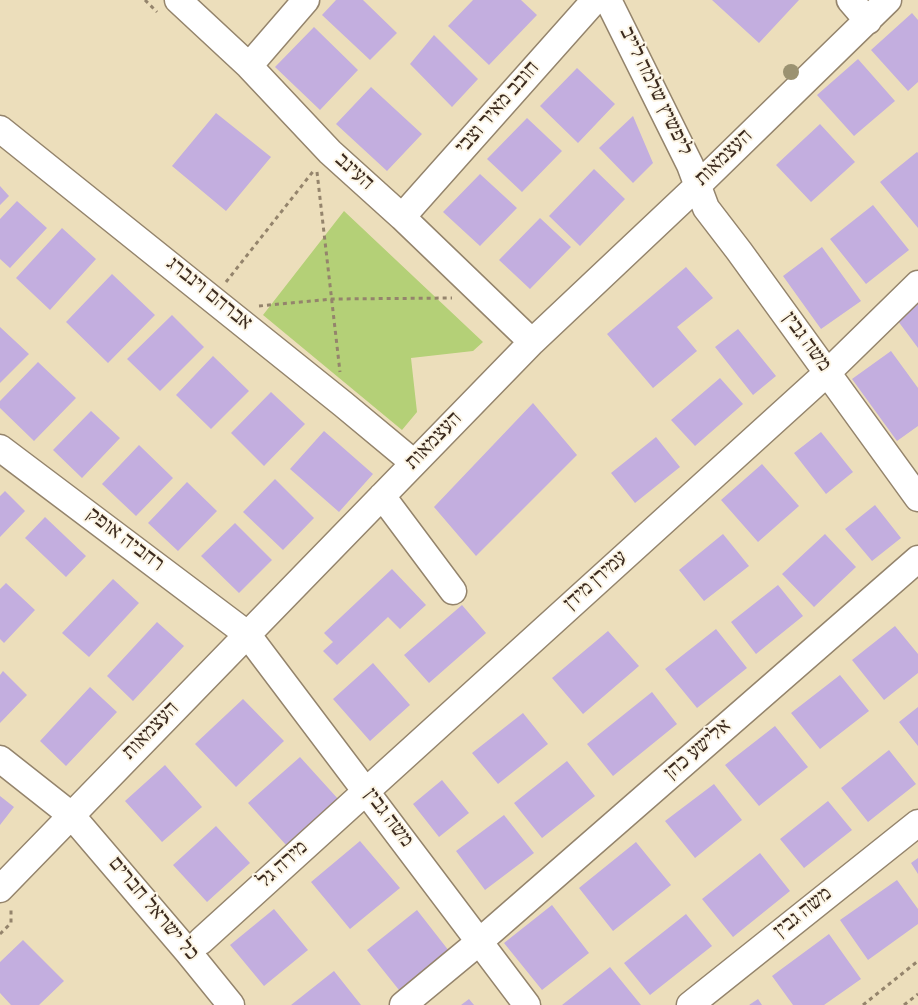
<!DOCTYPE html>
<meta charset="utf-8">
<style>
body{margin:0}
canvas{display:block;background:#ecdebb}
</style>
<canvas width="918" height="1005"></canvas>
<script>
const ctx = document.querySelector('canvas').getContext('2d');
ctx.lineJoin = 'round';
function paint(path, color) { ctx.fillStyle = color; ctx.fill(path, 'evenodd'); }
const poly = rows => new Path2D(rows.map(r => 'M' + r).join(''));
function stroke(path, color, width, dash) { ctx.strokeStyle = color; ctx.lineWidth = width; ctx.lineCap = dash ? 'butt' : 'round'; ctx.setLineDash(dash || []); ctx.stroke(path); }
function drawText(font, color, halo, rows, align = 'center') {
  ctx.font = font + ' "Sorts Mill Goudy","Frank Ruhl Libre",serif'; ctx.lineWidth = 4; ctx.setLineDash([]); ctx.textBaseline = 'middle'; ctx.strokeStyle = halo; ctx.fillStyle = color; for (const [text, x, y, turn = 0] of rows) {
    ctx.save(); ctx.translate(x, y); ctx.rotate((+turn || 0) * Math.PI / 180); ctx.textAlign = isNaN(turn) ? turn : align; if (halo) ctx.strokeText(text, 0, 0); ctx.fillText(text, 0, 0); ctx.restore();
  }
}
paint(poly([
 [344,211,483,342,473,351,411,358,417,412,402,430,263,315]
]), '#b4d077');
paint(poly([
 [336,0,363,0,397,33,370,60,322,15],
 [473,0,521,0,537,15,489,65,448,26],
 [712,0,799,0,759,43],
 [912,13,918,20,918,82,908,91,871,50],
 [314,27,358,70,320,110,275,67],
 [434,35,478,79,452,107,410,64],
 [858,59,895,101,854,136,817,95],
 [577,68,615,104,578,143,540,106],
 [371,87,422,134,387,171,336,124],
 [216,113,271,157,226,211,172,166],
 [633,116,653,163,633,183,599,148],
 [527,118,562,151,522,192,487,159],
 [820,124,855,162,811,202,776,165],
 [917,152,918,153,918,228,880,182],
 [594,169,625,199,580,246,549,216],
 [480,174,517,208,480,246,443,212],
 [0,186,9,196,0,205],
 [17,201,47,228,10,268,0,259,0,219],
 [873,205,909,250,866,284,830,239],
 [540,218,571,247,530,289,499,260],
 [62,228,96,259,50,310,16,278],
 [822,247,861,301,821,329,783,276],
 [686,267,713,298,677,327,697,351,653,388,607,334],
 [112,274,155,315,108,363,66,322],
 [918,301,918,348,895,317],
 [172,315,204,347,160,391,127,359],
 [0,327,29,354,0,383],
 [738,329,776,376,753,395,715,347],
 [891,351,918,388,918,426,897,441,852,379],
 [213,356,249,391,211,429,176,395],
 [38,362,76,398,34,441,0,408,0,401],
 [720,378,743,404,695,446,671,420],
 [271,392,305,424,264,466,231,433],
 [533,403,577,455,476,556,434,507],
 [91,411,120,438,82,478,53,450],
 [324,431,373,474,339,512,290,469],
 [821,432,853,472,826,494,794,453],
 [656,437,680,467,635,503,611,473],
 [139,445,173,478,136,516,102,484],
 [762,464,799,506,758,542,721,500],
 [275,479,314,518,283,550,243,512],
 [187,482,217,511,178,551,148,523],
 [5,491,25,511,0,537,0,496],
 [875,505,901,538,872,561,845,529],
 [45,517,86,556,66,577,25,538],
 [235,523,272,560,239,593,201,556],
 [723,534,749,566,704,601,679,570],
 [825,534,856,567,814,607,782,574],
 [392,569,426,605,400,629,388,617,337,665,323,651,333,642,324,633],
 [113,579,139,603,89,657,62,633],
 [6,583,35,610,4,643,0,639,0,589],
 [778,585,803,616,756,654,731,622],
 [462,605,486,633,429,683,404,655],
 [157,622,184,646,133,701,107,676],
 [895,626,918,654,918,673,884,700,852,660],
 [716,629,747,668,697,708,665,669],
 [608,631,639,666,583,714,552,678],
 [373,663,410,705,370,741,333,699],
 [3,671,27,695,0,723,0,675],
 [840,675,869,711,820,749,791,713],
 [90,687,117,712,66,766,40,741],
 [652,692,677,724,613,776,587,744],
 [243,699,284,741,236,787,195,744],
 [918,707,918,746,899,722],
 [523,713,548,744,498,784,472,753],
 [775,726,808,767,759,806,725,765],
 [889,750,916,784,868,822,841,788],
 [300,757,339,800,287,846,248,803],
 [567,761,595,796,542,838,514,803],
 [165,765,202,807,162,842,125,801],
 [442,780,469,813,439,837,413,804],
 [714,784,742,820,695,858,665,821],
 [0,796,14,807,0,825],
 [828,801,852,830,804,868,780,839],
 [504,815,534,853,485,890,456,851],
 [216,826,250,863,207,902,173,865],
 [360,841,400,888,350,929,311,882],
 [636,842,671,885,613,931,579,888],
 [760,853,790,891,733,937,702,899],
 [918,858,918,874,911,863],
 [897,880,918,909,918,924,868,960,840,920],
 [552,905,589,953,542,990,504,943],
 [274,909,308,950,264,986,230,945],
 [417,910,449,951,399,990,367,950],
 [686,914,712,946,650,995,624,963],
 [829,934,861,979,824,1005,793,1005,772,976],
 [23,940,64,981,39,1005,11,1005,0,993,0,962],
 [610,967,641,1005,562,1005],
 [334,971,361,1005,291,1005],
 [469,999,474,1005,461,1005],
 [758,999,762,1005,749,1005]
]), '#c3aedf');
const minor = poly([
 [178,0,249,66,330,152,402,217,532,342],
 [608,0,690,165,706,208,739,251,918,498],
 [850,0,868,21],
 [249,66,306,0],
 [0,129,343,404,414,463],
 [402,217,595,0],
 [0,448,247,634,527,1005],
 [382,496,453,591],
 [0,759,71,815,188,952,231,1005],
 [0,889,532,342,691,192,888,0],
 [201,941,827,373,918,284],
 [403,1005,479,942,918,559],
 [690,1005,918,823]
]);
stroke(minor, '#94846c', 29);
stroke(poly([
 [145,0,157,12],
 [317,172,340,372],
 [226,282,315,169],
 [259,306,332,299,452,298],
 [0,934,11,923,11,909],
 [863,1005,918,961],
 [904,1005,918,994]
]), '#94846c', 3, [4, 4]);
stroke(minor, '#fff', 26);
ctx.fillStyle = '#9b9271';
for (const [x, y] of [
 [791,72]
]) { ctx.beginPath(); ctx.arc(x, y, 8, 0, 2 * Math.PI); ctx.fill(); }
drawText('21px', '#3b2a1e', '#fcf5e5', [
 ["ליפשיץ שלמה לייב",654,92,64],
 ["חובב מאיר וצבי",499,109,-49],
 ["העצמאות",725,159,-44],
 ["העינב",353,173,42],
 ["אברהם וינברג",208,295,39],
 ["משה גבין",805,343,54],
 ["העצמאות",435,442,-46],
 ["רחביה אופק",124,541,37],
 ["עמירן מידן",597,582,-42],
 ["העצמאות",152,732,-46],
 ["אלישע כהן",699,751,-41],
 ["משה גבין",387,819,53],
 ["מירה גל",284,866,-42],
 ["כל ישראל חברים",152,910,50],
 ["משה גבין",804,914,-39]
]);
</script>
